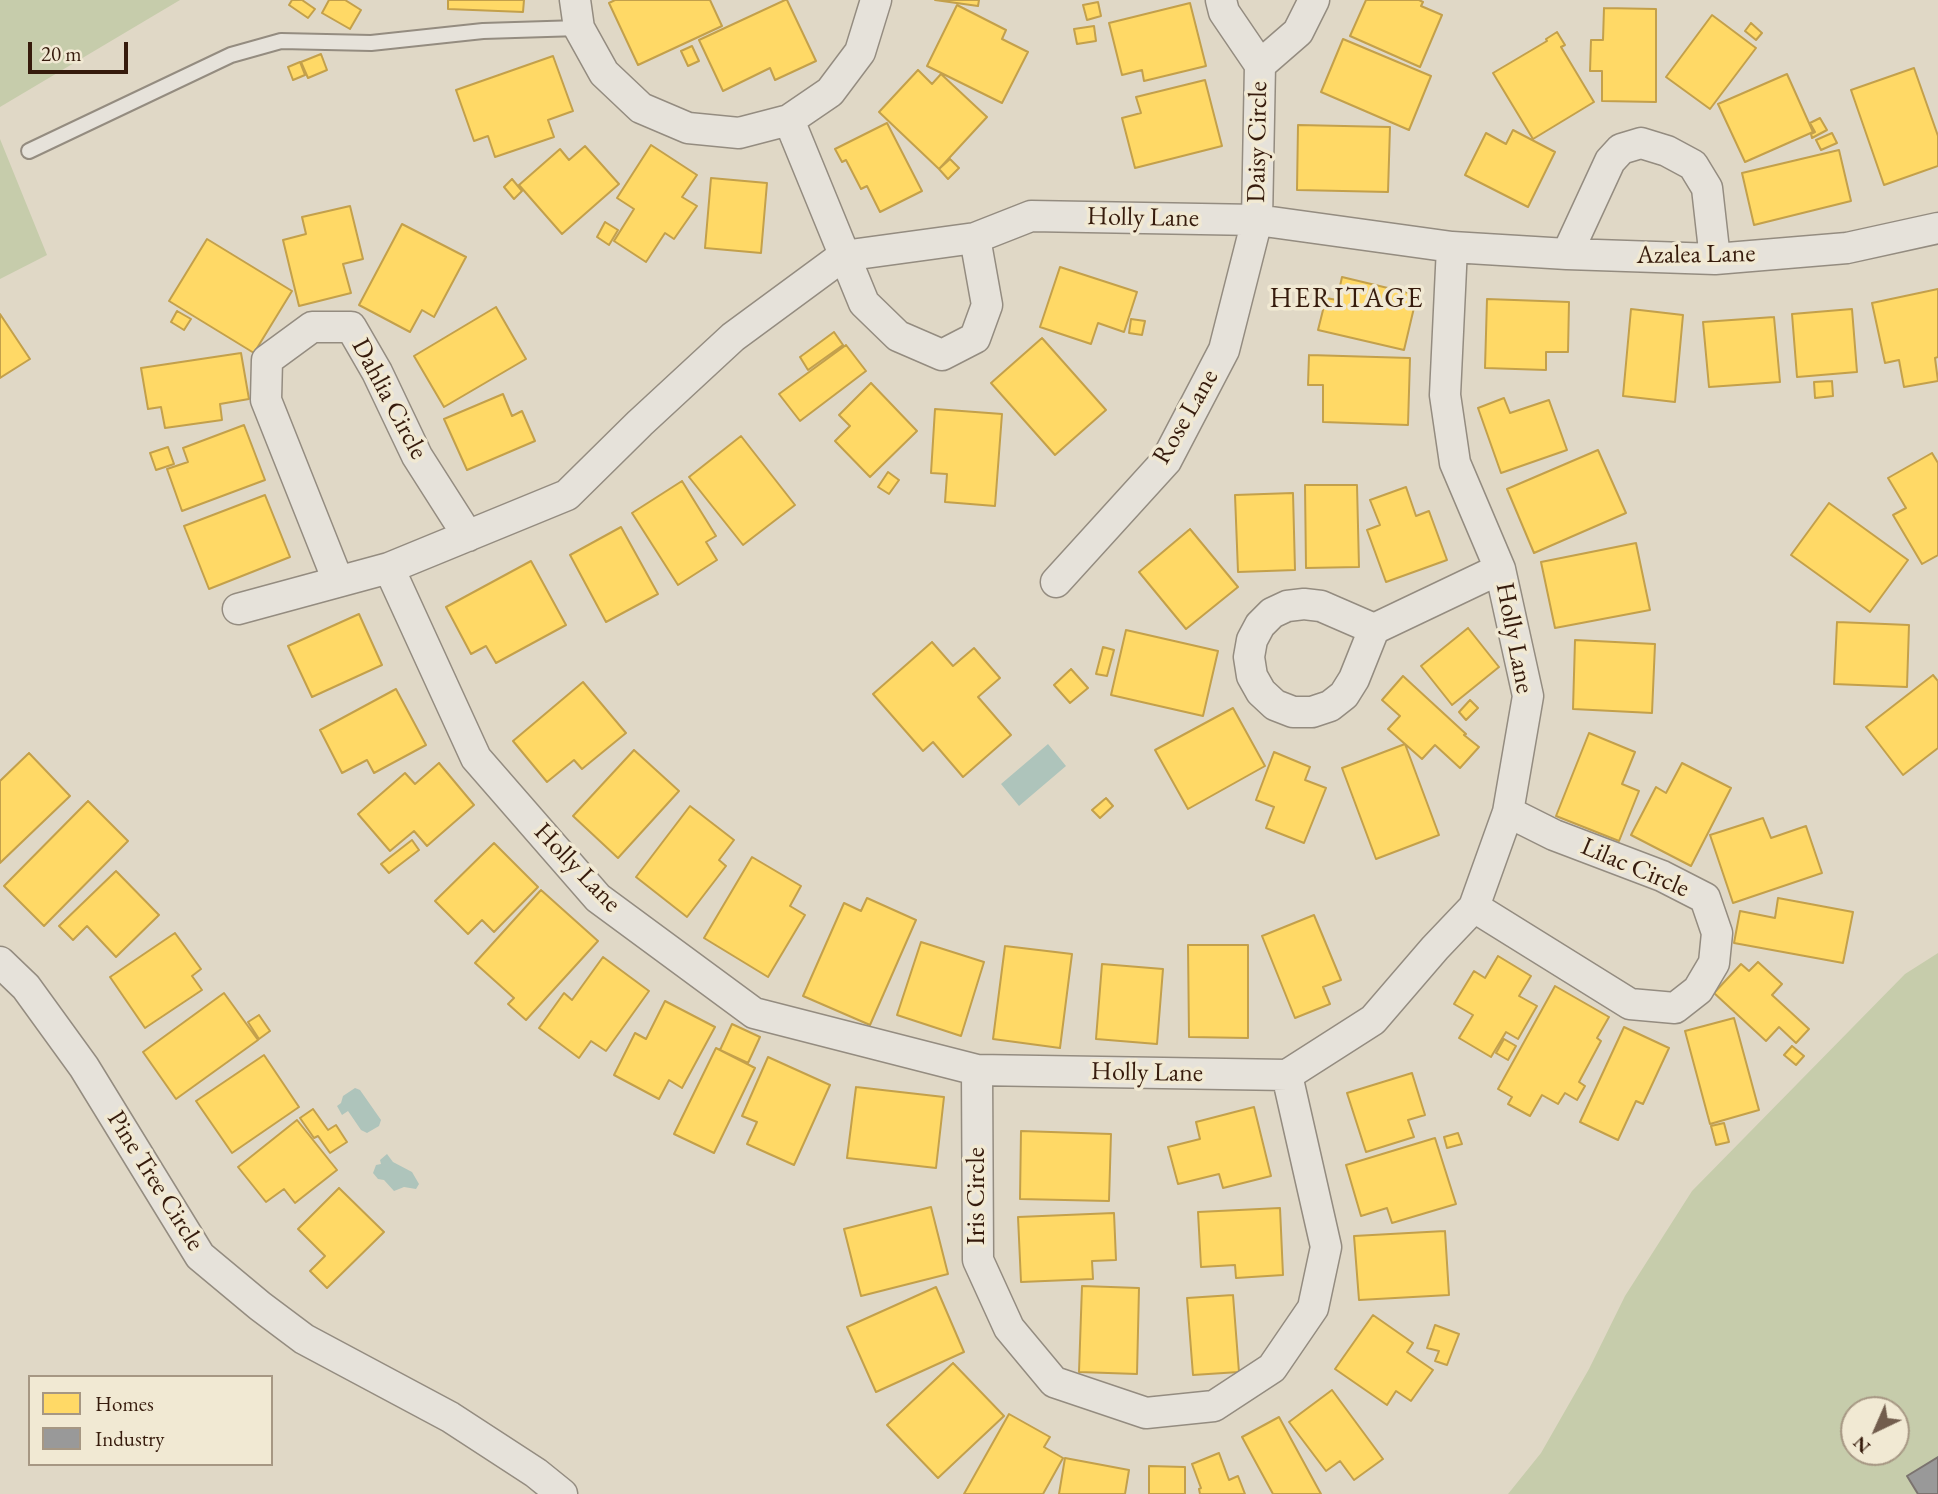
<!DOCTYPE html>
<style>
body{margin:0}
#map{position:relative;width:1938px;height:1494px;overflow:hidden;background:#e0d8c6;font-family:"EB Garamond",serif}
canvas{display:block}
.legend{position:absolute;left:28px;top:1375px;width:245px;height:91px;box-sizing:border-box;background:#f1e9d3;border:2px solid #a69783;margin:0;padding:9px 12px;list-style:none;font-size:21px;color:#361b0c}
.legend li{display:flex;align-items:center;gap:14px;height:35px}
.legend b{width:35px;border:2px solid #a69783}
.north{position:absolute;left:1840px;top:1396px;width:70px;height:70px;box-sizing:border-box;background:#f1e9d3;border:2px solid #a69783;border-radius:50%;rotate:224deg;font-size:19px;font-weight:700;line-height:28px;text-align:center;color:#361b0c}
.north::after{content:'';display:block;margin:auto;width:24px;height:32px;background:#725d4d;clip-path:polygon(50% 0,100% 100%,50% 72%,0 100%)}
.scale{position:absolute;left:28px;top:42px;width:100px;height:32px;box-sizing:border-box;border:4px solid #361b0c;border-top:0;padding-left:9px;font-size:21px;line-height:24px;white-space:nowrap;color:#361b0c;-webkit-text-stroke:5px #f1e9d3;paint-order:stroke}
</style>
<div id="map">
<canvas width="1938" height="1494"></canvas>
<ul class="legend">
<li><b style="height:19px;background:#ffd966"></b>Homes</li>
<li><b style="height:19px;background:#999"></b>Industry</li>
</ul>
<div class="north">N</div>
<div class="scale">20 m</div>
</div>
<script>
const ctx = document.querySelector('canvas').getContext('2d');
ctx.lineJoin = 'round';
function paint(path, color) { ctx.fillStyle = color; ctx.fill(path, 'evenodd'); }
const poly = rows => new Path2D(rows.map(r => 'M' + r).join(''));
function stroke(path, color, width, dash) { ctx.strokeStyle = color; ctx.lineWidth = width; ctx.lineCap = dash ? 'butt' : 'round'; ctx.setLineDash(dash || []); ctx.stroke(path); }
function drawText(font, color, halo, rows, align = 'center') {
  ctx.font = font + ' "EB Garamond",serif'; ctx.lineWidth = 7; ctx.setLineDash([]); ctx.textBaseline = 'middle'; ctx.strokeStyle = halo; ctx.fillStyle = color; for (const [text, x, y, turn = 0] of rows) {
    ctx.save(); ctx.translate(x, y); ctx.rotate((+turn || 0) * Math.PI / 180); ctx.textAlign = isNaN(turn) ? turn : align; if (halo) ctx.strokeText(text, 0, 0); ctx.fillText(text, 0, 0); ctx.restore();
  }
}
paint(poly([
 [0,0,180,0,0,107],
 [0,139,47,255,0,279],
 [1938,953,1938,1494,1508,1494,1541,1453,1589,1369,1625,1296,1692,1191,1905,974],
 [1854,1410,1896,1410,1896,1452,1854,1452]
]), '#c6ccab');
paint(poly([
 [1048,744,1066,766,1019,806,1001,784],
 [355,1088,360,1090,381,1120,379,1126,367,1133,361,1130,348,1111,342,1115,337,1106,341,1103,343,1096],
 [387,1154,393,1162,412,1172,419,1184,416,1189,404,1187,394,1191,384,1180,378,1179,373,1173,376,1165,381,1164,380,1160]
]), '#aec4bb');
const homes = poly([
 [292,0,302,0,315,9,308,18,289,5,292,0],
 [329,0,345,0,361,10,350,29,322,13,329,0],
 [448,0,524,0,523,12,448,9,448,0],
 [615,0,710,0,722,26,638,65,609,3,615,0],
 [785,0,787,0,816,61,775,80,770,68,723,91,699,40,785,0],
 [935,0,979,0,978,6,935,0],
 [1366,0,1419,0,1423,2,1421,6,1442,15,1420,67,1350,36,1366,0],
 [1098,2,1101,16,1087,20,1083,5,1098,2],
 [1190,3,1206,66,1144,81,1142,70,1122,75,1109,23,1190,3],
 [957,5,1006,30,1002,39,1028,52,1002,103,927,66,957,5],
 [1604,8,1656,9,1656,102,1602,101,1602,71,1590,71,1591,40,1603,40,1604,8],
 [1712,15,1756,48,1710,109,1666,77,1712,15],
 [1751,23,1762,33,1756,40,1745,31,1751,23],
 [1094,26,1096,41,1077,44,1074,29,1094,26],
 [1557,32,1565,45,1561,47,1594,102,1533,139,1493,73,1547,41,1546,39,1557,32],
 [1343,39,1431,76,1409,130,1321,92,1343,39],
 [692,46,699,61,688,66,681,51,692,46],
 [321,54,327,70,308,78,301,62,321,54],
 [553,56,573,111,548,120,554,137,495,157,488,136,474,141,456,90,553,56],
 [300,62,305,75,293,80,288,67,300,62],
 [1914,68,1938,136,1938,166,1884,185,1851,90,1914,68],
 [918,70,932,84,941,74,987,117,939,169,879,112,918,70],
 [1787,74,1813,132,1745,162,1718,104,1787,74],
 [1205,80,1222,146,1135,168,1122,118,1141,113,1136,97,1205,80],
 [1820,118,1827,130,1812,138,1811,134,1815,132,1810,123,1820,118],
 [887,123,922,191,880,212,867,186,861,189,846,160,842,162,835,149,887,123],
 [1298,125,1390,127,1388,192,1297,190,1298,125],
 [1513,130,1555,152,1528,207,1465,175,1486,133,1506,144,1513,130],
 [1832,133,1837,143,1821,150,1816,140,1832,133],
 [651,145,697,175,682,197,697,206,674,239,665,233,646,262,614,241,634,209,617,198,651,145],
 [585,146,619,184,562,234,519,185,560,149,569,160,585,146],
 [1839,150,1851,201,1754,225,1742,173,1839,150],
 [950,159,959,168,948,179,939,169,950,159],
 [711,178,767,183,761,253,705,248,711,178],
 [512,179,522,191,514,199,504,187,512,179],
 [350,206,363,259,343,264,351,293,299,306,283,240,306,234,302,217,350,206],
 [605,222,618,230,609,245,597,237,605,222],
 [402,224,466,257,434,317,422,310,410,332,359,305,402,224],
 [207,239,292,291,254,353,169,301,207,239],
 [1060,267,1137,292,1124,332,1098,323,1091,344,1040,327,1060,267],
 [1342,277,1417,295,1404,350,1318,330,1326,298,1337,300,1342,277],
 [1938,289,1938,357,1935,358,1938,381,1904,387,1899,360,1885,363,1872,303,1938,289],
 [1487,299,1569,302,1568,352,1546,352,1546,370,1485,368,1487,299],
 [496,307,526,359,444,407,414,356,496,307],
 [1631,309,1683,315,1675,402,1623,396,1631,309],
 [1852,309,1857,372,1797,377,1792,314,1852,309],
 [177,311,191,319,184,330,171,322,177,311],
 [0,314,30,359,0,378,0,314],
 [1774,317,1780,382,1709,387,1703,322,1774,317],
 [1131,319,1145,321,1142,335,1129,333,1131,319],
 [834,332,843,345,808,370,800,357,834,332],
 [1042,338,1106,410,1055,455,991,383,1042,338],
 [846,345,866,371,800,421,779,394,846,345],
 [241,353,249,399,220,404,222,420,165,428,161,407,148,409,141,368,241,353],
 [1309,355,1410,358,1408,425,1323,422,1323,385,1308,385,1309,355],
 [1832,381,1833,396,1815,398,1814,382,1832,381],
 [871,383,917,431,870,477,835,441,850,426,839,415,871,383],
 [503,394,512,416,522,411,535,441,467,470,444,419,503,394],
 [1504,398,1510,413,1549,400,1567,450,1501,473,1478,408,1504,398],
 [935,409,1002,414,995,506,945,502,947,474,931,473,935,409],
 [244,425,265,480,182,511,167,469,188,462,183,448,244,425],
 [741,436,795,505,743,545,689,477,741,436],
 [168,447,174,464,156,470,150,453,168,447],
 [1598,450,1626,513,1534,553,1507,489,1598,450],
 [1932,453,1938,463,1938,555,1922,564,1893,515,1906,508,1888,478,1932,453],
 [888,472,899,480,889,494,878,487,888,472],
 [682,481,716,536,706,542,717,560,678,585,632,513,682,481],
 [1305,485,1357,485,1359,567,1306,568,1305,485],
 [1406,487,1416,516,1429,511,1447,560,1386,582,1367,530,1380,525,1370,500,1406,487],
 [1293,493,1295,570,1238,572,1235,495,1293,493],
 [265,495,290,557,209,589,184,526,265,495],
 [1829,503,1908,560,1870,612,1791,555,1829,503],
 [621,527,658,594,606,622,570,555,621,527],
 [1190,529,1238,587,1186,629,1139,572,1190,529],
 [1636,543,1650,610,1555,628,1541,562,1636,543],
 [531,561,566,625,496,663,486,646,471,654,446,607,531,561],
 [359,614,382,665,312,697,288,646,359,614],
 [1837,622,1909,625,1907,687,1834,684,1837,622],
 [1468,628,1499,667,1452,705,1421,666,1468,628],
 [1126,630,1218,651,1203,716,1111,695,1126,630],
 [1575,640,1655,644,1652,713,1573,709,1575,640],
 [932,642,953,666,974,648,1000,678,978,697,1011,735,963,777,933,742,923,751,873,694,932,642],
 [1103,647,1114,650,1107,676,1096,674,1103,647],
 [1071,669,1088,688,1070,703,1054,685,1071,669],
 [1933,675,1938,681,1938,748,1903,775,1866,727,1933,675],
 [1403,676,1466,734,1464,735,1479,747,1460,768,1435,745,1422,759,1388,729,1400,716,1382,700,1403,676],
 [583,682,626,733,582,769,574,760,547,782,513,741,583,682],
 [396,689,426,745,374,773,367,760,342,773,320,730,396,689],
 [1470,700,1478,708,1466,720,1459,712,1470,700],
 [1233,708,1265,766,1188,809,1155,750,1233,708],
 [1589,733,1635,752,1622,784,1639,791,1619,841,1556,816,1589,733],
 [1405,744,1439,835,1376,859,1342,768,1405,744],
 [634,750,679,791,618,858,573,816,634,750],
 [1274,752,1310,767,1305,780,1326,788,1304,843,1266,828,1274,807,1256,800,1274,752],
 [29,753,70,796,0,863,0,781,29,753],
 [439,763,474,805,427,846,414,831,390,851,358,814,405,773,415,784,439,763],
 [1682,763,1731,788,1691,866,1631,835,1656,787,1666,793,1682,763],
 [1106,798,1113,806,1100,818,1092,810,1106,798],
 [88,801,128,841,44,926,4,886,88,801],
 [690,806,734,840,719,860,726,866,687,917,636,877,690,806],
 [1763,818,1771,838,1806,826,1822,873,1733,903,1710,835,1763,818],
 [412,840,419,850,389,873,381,864,412,840],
 [494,843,538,887,494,932,482,920,468,934,435,901,494,843],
 [752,857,801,886,790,906,805,915,768,977,704,938,752,857],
 [116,871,159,915,116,957,87,926,73,940,59,926,116,871],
 [541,890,598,941,526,1020,508,1004,514,998,475,963,541,890],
 [867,898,916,920,870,1025,803,996,844,903,861,911,867,898],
 [1778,898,1853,912,1843,963,1734,943,1740,911,1775,918,1778,898],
 [1314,915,1341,980,1323,987,1330,1004,1295,1018,1262,936,1314,915],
 [175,933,201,969,192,976,202,990,145,1028,110,977,175,933],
 [921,942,984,962,961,1036,897,1015,921,942],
 [1188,945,1248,945,1248,1038,1189,1037,1188,945],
 [1005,946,1072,954,1060,1048,993,1039,1005,946],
 [1498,956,1531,976,1519,996,1537,1006,1518,1039,1506,1032,1491,1057,1459,1038,1473,1015,1454,1004,1474,971,1485,978,1498,956],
 [603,957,649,991,606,1051,591,1041,579,1058,539,1028,564,993,572,1000,603,957],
 [1758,962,1782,984,1772,995,1809,1029,1796,1043,1779,1027,1766,1041,1714,993,1741,964,1749,971,1758,962],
 [1102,964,1163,969,1157,1044,1096,1039,1102,964],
 [1555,986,1609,1017,1597,1038,1601,1041,1579,1082,1585,1086,1577,1100,1565,1093,1558,1104,1542,1095,1530,1116,1508,1104,1512,1097,1498,1089,1555,986],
 [224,993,258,1040,176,1099,143,1052,224,993],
 [665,1001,715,1027,682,1088,669,1080,659,1099,614,1075,635,1033,646,1039,665,1001],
 [259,1015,270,1031,259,1039,248,1022,259,1015],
 [1734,1018,1759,1110,1710,1124,1685,1031,1734,1018],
 [732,1024,760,1037,748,1063,720,1050,732,1024],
 [1624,1027,1669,1048,1643,1104,1636,1101,1618,1140,1580,1122,1624,1027],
 [1504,1039,1516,1046,1508,1060,1496,1053,1504,1039],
 [1792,1046,1804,1056,1796,1065,1784,1055,1792,1046],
 [716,1048,755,1068,714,1153,674,1134,716,1048],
 [264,1055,299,1107,232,1153,196,1101,264,1055],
 [768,1057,830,1085,794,1165,747,1144,757,1122,742,1116,768,1057],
 [1412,1073,1425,1115,1408,1120,1414,1137,1366,1152,1347,1093,1412,1073],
 [856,1087,944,1097,936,1168,847,1158,856,1087],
 [1254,1107,1271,1176,1223,1188,1219,1174,1178,1184,1168,1147,1200,1139,1196,1122,1254,1107],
 [313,1109,328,1130,336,1125,347,1142,330,1153,318,1136,314,1138,300,1118,313,1109],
 [297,1120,337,1170,295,1203,284,1189,266,1202,238,1167,297,1120],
 [1724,1123,1729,1142,1716,1145,1711,1126,1724,1123],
 [1021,1131,1111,1134,1109,1201,1020,1199,1021,1131],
 [1458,1133,1462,1144,1447,1148,1444,1137,1458,1133],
 [1435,1138,1456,1204,1392,1223,1387,1208,1361,1216,1346,1165,1435,1138],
 [339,1188,384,1232,327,1288,310,1271,325,1256,298,1229,339,1188],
 [931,1207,948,1274,861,1296,844,1229,931,1207],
 [1280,1208,1283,1275,1236,1278,1235,1265,1201,1267,1198,1212,1280,1208],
 [1114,1213,1116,1260,1092,1261,1093,1279,1021,1282,1018,1217,1114,1213],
 [1445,1231,1449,1295,1359,1300,1354,1236,1445,1231],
 [1082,1286,1139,1288,1137,1374,1079,1372,1082,1286],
 [936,1287,964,1352,876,1392,847,1327,936,1287],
 [1233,1295,1239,1372,1193,1375,1187,1298,1233,1295],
 [1373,1315,1413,1343,1407,1352,1433,1370,1411,1401,1396,1391,1387,1405,1335,1369,1373,1315],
 [1435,1325,1459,1334,1447,1365,1435,1361,1439,1351,1427,1348,1435,1325],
 [953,1363,1004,1416,938,1478,887,1425,953,1363],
 [1332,1390,1383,1459,1354,1480,1340,1461,1326,1471,1289,1422,1332,1390],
 [1009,1414,1050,1437,1044,1447,1063,1458,1043,1494,964,1494,1009,1414],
 [1279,1417,1321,1494,1273,1494,1242,1437,1279,1417],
 [1219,1453,1229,1480,1238,1476,1245,1494,1200,1494,1199,1489,1201,1488,1192,1464,1219,1453],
 [1065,1458,1129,1470,1125,1494,1059,1494,1065,1458],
 [1149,1466,1185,1467,1185,1494,1149,1494,1149,1466]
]);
paint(homes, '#ffd966');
stroke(homes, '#c3a04b', 2);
const industry = poly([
 [1938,1457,1938,1494,1918,1494,1907,1476,1938,1457]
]);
paint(industry, '#999');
stroke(industry, '#7b736f', 2);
const lane = poly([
 [29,151,231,55,281,41,371,43,483,31,579,28]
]);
const street = poly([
 [575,0,579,28,604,73,641,108,688,128,739,133,789,120,830,92,860,52,876,0],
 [1260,65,1298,32,1314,0],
 [789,120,864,303,898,336,942,355,975,338,987,305,975,238],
 [1452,247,1567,254,1715,259,1847,248,1938,228],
 [1567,254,1610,161,1621,149,1641,143,1667,151,1693,165,1707,188,1715,259],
 [338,581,266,400,267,360,312,327,351,327,377,372,417,456,468,536],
 [1056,582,1166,461,1224,350,1257,220,1260,65,1224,12,1221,0],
 [1304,604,1321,606,1374,629,1354,679,1344,695,1330,706,1312,712,1293,712,1275,705,1261,692,1252,676,1249,657,1252,640,1260,625,1272,613,1287,606,1304,604],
 [238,609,389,568,567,495,640,423,733,337,843,256,975,238,1031,216,1257,220,1452,247,1445,395,1455,463,1500,569,1528,696,1508,812,1474,907,1435,948,1373,1020,1287,1075,977,1070,754,1013,598,898,476,758,389,568],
 [1374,629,1500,569],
 [1474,907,1630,1004,1675,1008,1698,990,1714,963,1717,933,1705,898,1662,876,1554,835,1508,812],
 [0,962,26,987,84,1067,200,1256,260,1306,304,1339,450,1417,536,1473,562,1494],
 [977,1070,978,1260,1009,1328,1054,1382,1146,1413,1214,1406,1272,1368,1313,1308,1326,1247,1287,1075]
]);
stroke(lane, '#948c80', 18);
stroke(street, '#948c80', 33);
stroke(lane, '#e6e2da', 14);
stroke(street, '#e6e2da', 30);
drawText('26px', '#361b0c', '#f1e9d3', [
 ["Daisy Circle",1258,142,-89],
 ["Holly Lane",1143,218,1],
 ["Azalea Lane",1696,255,-1],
 ["Dahlia Circle",389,399,62],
 ["Rose Lane",1186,417,-60],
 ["Holly Lane",1514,638,79],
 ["Holly Lane",577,868,46],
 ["Lilac Circle",1635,868,23],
 ["Holly Lane",1147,1073,1],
 ["Pine Tree Circle",155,1181,58],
 ["Iris Circle",977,1196,-90]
]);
ctx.letterSpacing = '2px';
drawText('28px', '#361b0c', '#f1e9d3', [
 ["HERITAGE",1347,299]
]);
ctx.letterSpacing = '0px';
</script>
